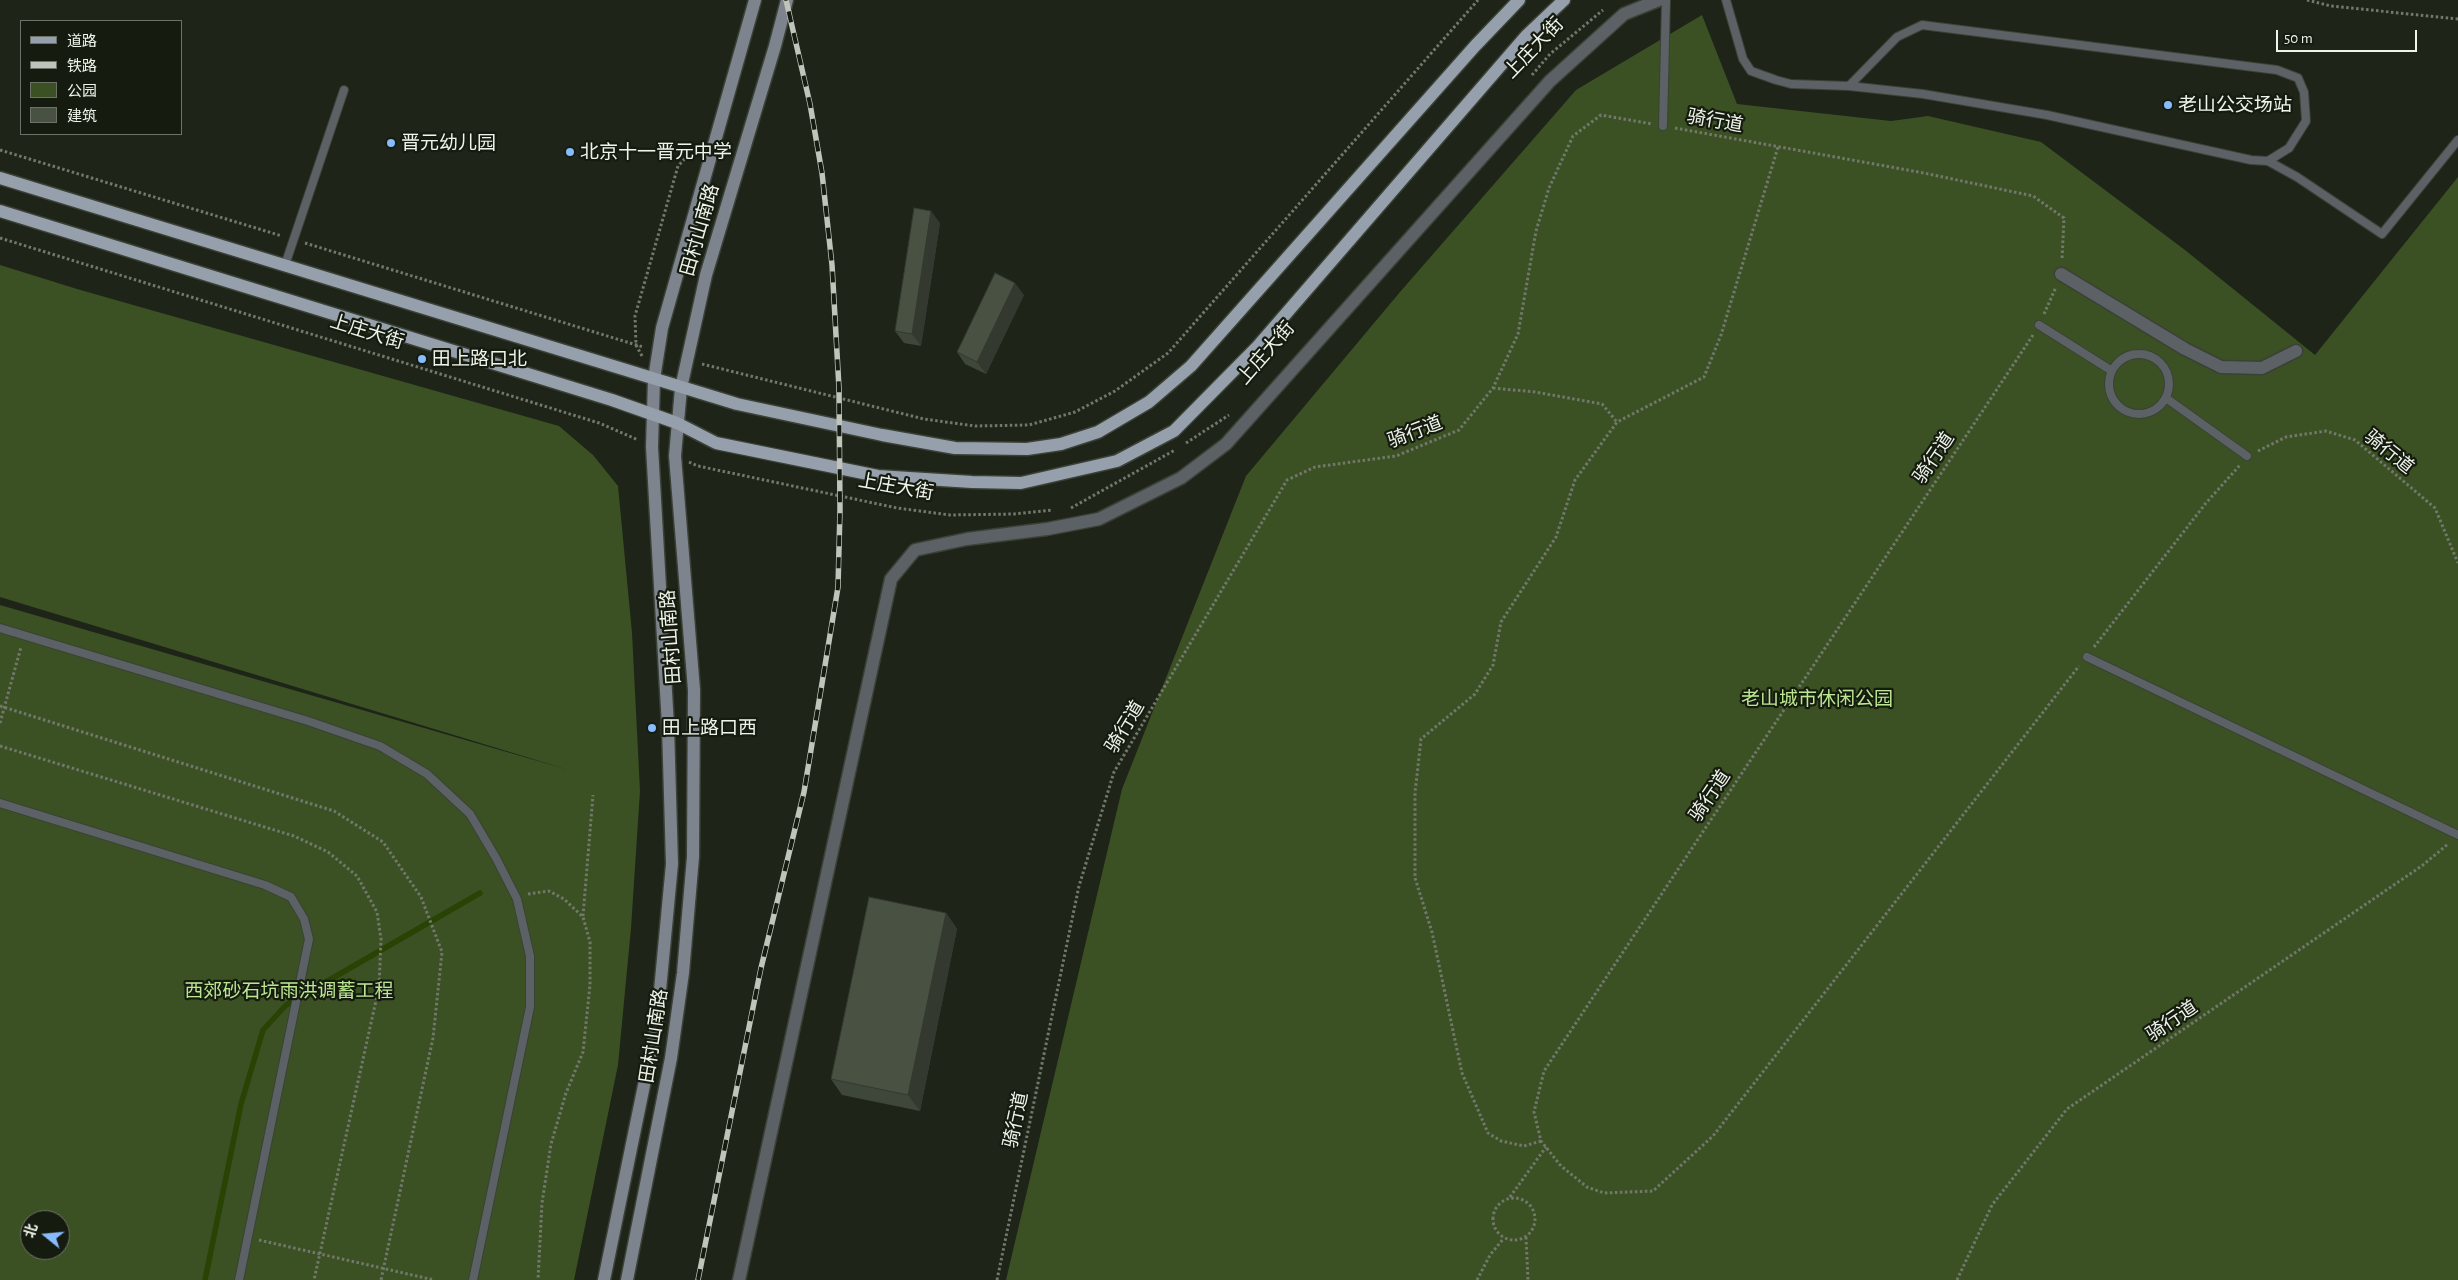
<!DOCTYPE html>
<meta charset="utf-8">
<style>
body{margin:0}
#map{position:relative;width:2458px;height:1280px;overflow:hidden;background:#1e2418;font-family:"Alegreya Sans","Noto Sans SC",sans-serif}
canvas{display:block}
.legend{position:absolute;left:20px;top:20px;width:162px;height:115px;box-sizing:border-box;background:#151b0f;border:1px solid #6c7267;margin:0;padding:6px 9px;list-style:none;font-size:15px;color:#eff4eb}
.legend li{display:flex;align-items:center;gap:10px;height:25px}
.legend b{width:25px;border:1px solid #6c7267}
.north{position:absolute;left:20px;top:1210px;width:50px;height:50px;box-sizing:border-box;background:#151b0f;border:1px solid #6c7267;border-radius:50%;rotate:287deg;font-size:14px;font-weight:700;line-height:20px;text-align:center;color:#eff4eb}
.north::after{content:'';display:block;margin:auto;width:18px;height:22px;background:#88bbfc;clip-path:polygon(50% 0,100% 100%,50% 72%,0 100%)}
.scale{position:absolute;left:2276px;top:30px;width:141px;height:22px;box-sizing:border-box;border:2px solid #eff4eb;border-top:0;padding-left:6px;font-size:15px;line-height:18px;white-space:nowrap;color:#eff4eb;-webkit-text-stroke:4px #151b0f;paint-order:stroke}
</style>
<div id="map">
<canvas width="2458" height="1280"></canvas>
<ul class="legend">
<li><b style="height:6px;background:#96a0ac"></b>道路</li>
<li><b style="height:6px;background:#c0c5bb"></b>铁路</li>
<li><b style="height:14px;background:#3b5124"></b>公园</li>
<li><b style="height:14px;background:#495143"></b>建筑</li>
</ul>
<div class="north">北</div>
<div class="scale">50 m</div>
</div>
<script>
const ctx = document.querySelector('canvas').getContext('2d');
ctx.lineJoin = 'round';
function paint(path, color) { ctx.fillStyle = color; ctx.fill(path, 'evenodd'); }
const poly = rows => new Path2D(rows.map(r => 'M' + r).join(''));
function stroke(path, color, width, dash) { ctx.strokeStyle = color; ctx.lineWidth = width; ctx.lineCap = dash ? 'butt' : 'round'; ctx.setLineDash(dash || []); ctx.stroke(path); }
function drawText(font, color, halo, rows, align = 'center') {
  ctx.font = font + ' "Alegreya Sans","Noto Sans SC",sans-serif'; ctx.lineWidth = 4.5; ctx.setLineDash([]); ctx.textBaseline = 'middle'; ctx.strokeStyle = halo; ctx.fillStyle = color; for (const [text, x, y, turn = 0] of rows) {
    ctx.save(); ctx.translate(x, y); ctx.rotate((+turn || 0) * Math.PI / 180); ctx.textAlign = isNaN(turn) ? turn : align; if (halo) ctx.strokeText(text, 0, 0); ctx.fillText(text, 0, 0); ctx.restore();
  }
}
paint(poly([
 [1702,15,1737,104,1891,121,1928,116,2041,142,2185,250,2315,355,2458,177,2458,1280,1006,1280,1122,789,1246,476,1400,292,1576,90],
 [0,265,77,289,559,426,593,455,618,486,632,633,640,791,631,928,618,1065,574,1280,0,1280,0,605,569,770,0,597],
 [30,1220,60,1220,60,1250,30,1250]
]), '#3b5124');
stroke(poly([
 [205,1280,241,1104,263,1030,286,1005,480,893]
]), '#284303', 5.5);
const lane = poly([
 [1726,0,1743,59,1751,71,1776,80,1791,84,1849,86,1923,94,2047,115,2251,160,2268,161,2297,177,2382,234,2458,140],
 [1849,86,1897,37,1922,25,2277,70,2298,78,2304,92,2306,121,2289,148,2268,161],
 [1663,126,1666,0],
 [285,265,344,90],
 [2039,325,2112,371],
 '2109 384a30 30 0 1 1 60 0a30 30 0 1 1-60 0Z',
 [2166,398,2247,456],
 [0,628,308,721,380,746,427,774,470,814,496,858,517,899,530,956,530,1007,473,1280],
 [2087,657,2458,835],
 [0,803,265,885,291,897,304,919,309,939,239,1280]
]);
const street = poly([
 [2061,274,2185,349,2221,367,2262,368,2296,351],
 [739,1280,891,579,915,550,967,539,1047,529,1099,519,1181,478,1226,444,1550,81,1624,14,1659,0]
]);
const secondary = poly([
 [604,1280,657,1022,672,864,668,726,652,447,654,379,662,328,755,0],
 [627,1280,671,1058,683,973,693,857,694,690,675,456,681,388,706,275,775,46,787,0]
]);
const primary = poly([
 [0,178,737,404,882,435,955,448,1027,449,1061,444,1098,432,1149,402,1191,366,1475,46,1519,0],
 [0,211,612,400,677,423,716,443,878,476,972,482,1021,483,1117,461,1174,431,1258,346,1527,35,1564,0]
]);
stroke(lane, '#3b4136', 10);
stroke(street, '#3b4136', 15);
stroke(secondary, '#3b4136', 15);
stroke(primary, '#3b4136', 15);
stroke(poly([
 [2307,0,2331,6,2458,19],
 [1532,75,1550,54,1603,10],
 [1675,128,1924,173,2033,196,2064,218,2062,260],
 [0,150,282,236],
 [0,238,599,423,638,440],
 [305,243,643,347],
 [2044,314,2056,287],
 [2033,335,1544,1071,1534,1112,1541,1141,1561,1166,1587,1187,1604,1193,1653,1191,1713,1136,2079,666],
 [642,356,636,345,635,316,678,166,696,147],
 [702,364,924,419,975,426,1029,425,1075,412,1115,391,1168,353,1478,0],
 [1493,388,1535,392,1602,404,1617,422],
 [1186,443,1229,415],
 [2258,451,2286,437,2326,431,2355,440,2435,508,2458,563],
 [689,462,698,466,897,508,950,515,1014,514,1052,510],
 [1071,508,1175,450],
 [2094,647,2206,503,2240,465],
 [0,706,334,811,383,842,421,897,442,952,433,1038,381,1280],
 [0,723,21,647],
 [0,746,294,836,328,852,357,876,377,912,381,939,379,987,314,1280],
 [528,894,549,891,564,899,583,917,590,942,590,985,583,1052,566,1093,551,1144,542,1203,538,1280],
 [583,916,593,795],
 [1541,1141,1524,1146,1501,1141,1488,1133,1462,1073,1432,932,1415,878,1415,793,1421,739,1475,694,1493,665,1501,622,1556,537,1575,480,1617,422,1704,377,1721,335,1778,147],
 [1510,1197,1546,1147],
 '1493 1219a21 21 0 1 1 42 0a21 21 0 1 1-42 0Z',
 [1526,1237,1528,1280],
 [259,1240,434,1280],
 [997,1280,1079,886,1114,772,1287,480,1315,467,1396,456,1459,430,1493,388,1518,334,1536,231,1549,188,1573,136,1601,115,1652,124],
 [1477,1280,1490,1255,1504,1238],
 [1957,1280,1992,1205,2067,1109,2423,865,2448,844]
]), '#73786d', 3, [2.5, 2.5]);
stroke(lane, '#5c6166', 8);
stroke(street, '#5c6166', 12);
stroke(secondary, '#7d848d', 12);
stroke(primary, '#96a0ac', 12);
const rail = poly([
 [698,1280,761,968,804,792,838,587,840,510,839,388,832,265,822,173,810,104,786,0]
]);
stroke(rail, '#c0c5bb', 5.5);
stroke(rail, '#151b0f', 4, [11]);
paint(poly([
 [940,223,921,346,904,343,895,331],
 [1024,295,986,374,965,364,957,352],
 [946,913,957,929,920,1111,842,1095,831,1079]
]), '#3f463a');
paint(poly([
 [931,211,940,223,921,346,912,334],
 [1015,283,1024,295,986,374,977,362],
 [946,913,957,929,920,1111,908,1095]
]), '#33392f');
const building = poly([
 [914,208,931,211,912,334,895,331,914,208],
 [995,273,1015,283,977,362,957,352,995,273],
 [869,897,946,913,908,1095,831,1079,869,897]
]);
paint(building, '#495143');
stroke(building, '#33392f', 1);
for (const [x, y, r, color] of [
 [2168,105,5,"#88bbfc"],
 [391,143,5,"#88bbfc"],
 [570,152,5,"#88bbfc"],
 [422,359,5,"#88bbfc"],
 [652,728,5,"#88bbfc"]
]) { const dot = new Path2D(); dot.arc(x, y, r, 0, 2 * Math.PI); ctx.fillStyle = color; ctx.fill(dot); stroke(dot, '#151b0f', 2); }
drawText('19px', '#eff4eb', '#151b0f', [
 ["上庄大街",1534,48,-46],
 ["骑行道",1715,121,10],
 ["田村山南路",700,230,-74],
 ["上庄大街",367,332,17],
 ["上庄大街",1266,353,-49],
 ["骑行道",1415,432,-21],
 ["骑行道",2389,452,39],
 ["骑行道",1934,458,-56],
 ["上庄大街",896,487,10],
 ["田村山南路",671,637,-94],
 ["骑行道",1125,727,-59],
 ["骑行道",1710,796,-56],
 ["骑行道",2172,1021,-34],
 ["田村山南路",654,1036,-81],
 ["骑行道",1016,1120,-78]
]);
drawText('19px', '#eff4eb', '#151b0f', [
 ["老山公交场站",2178,105],
 ["晋元幼儿园",401,143],
 ["北京十一晋元中学",580,152],
 ["田上路口北",432,359],
 ["田上路口西",662,728]
], 'left');
drawText('19px', '#bbe791', '#151b0f', [
 ["老山城市休闲公园",1817,699],
 ["西郊砂石坑雨洪调蓄工程",289,991]
]);
</script>
